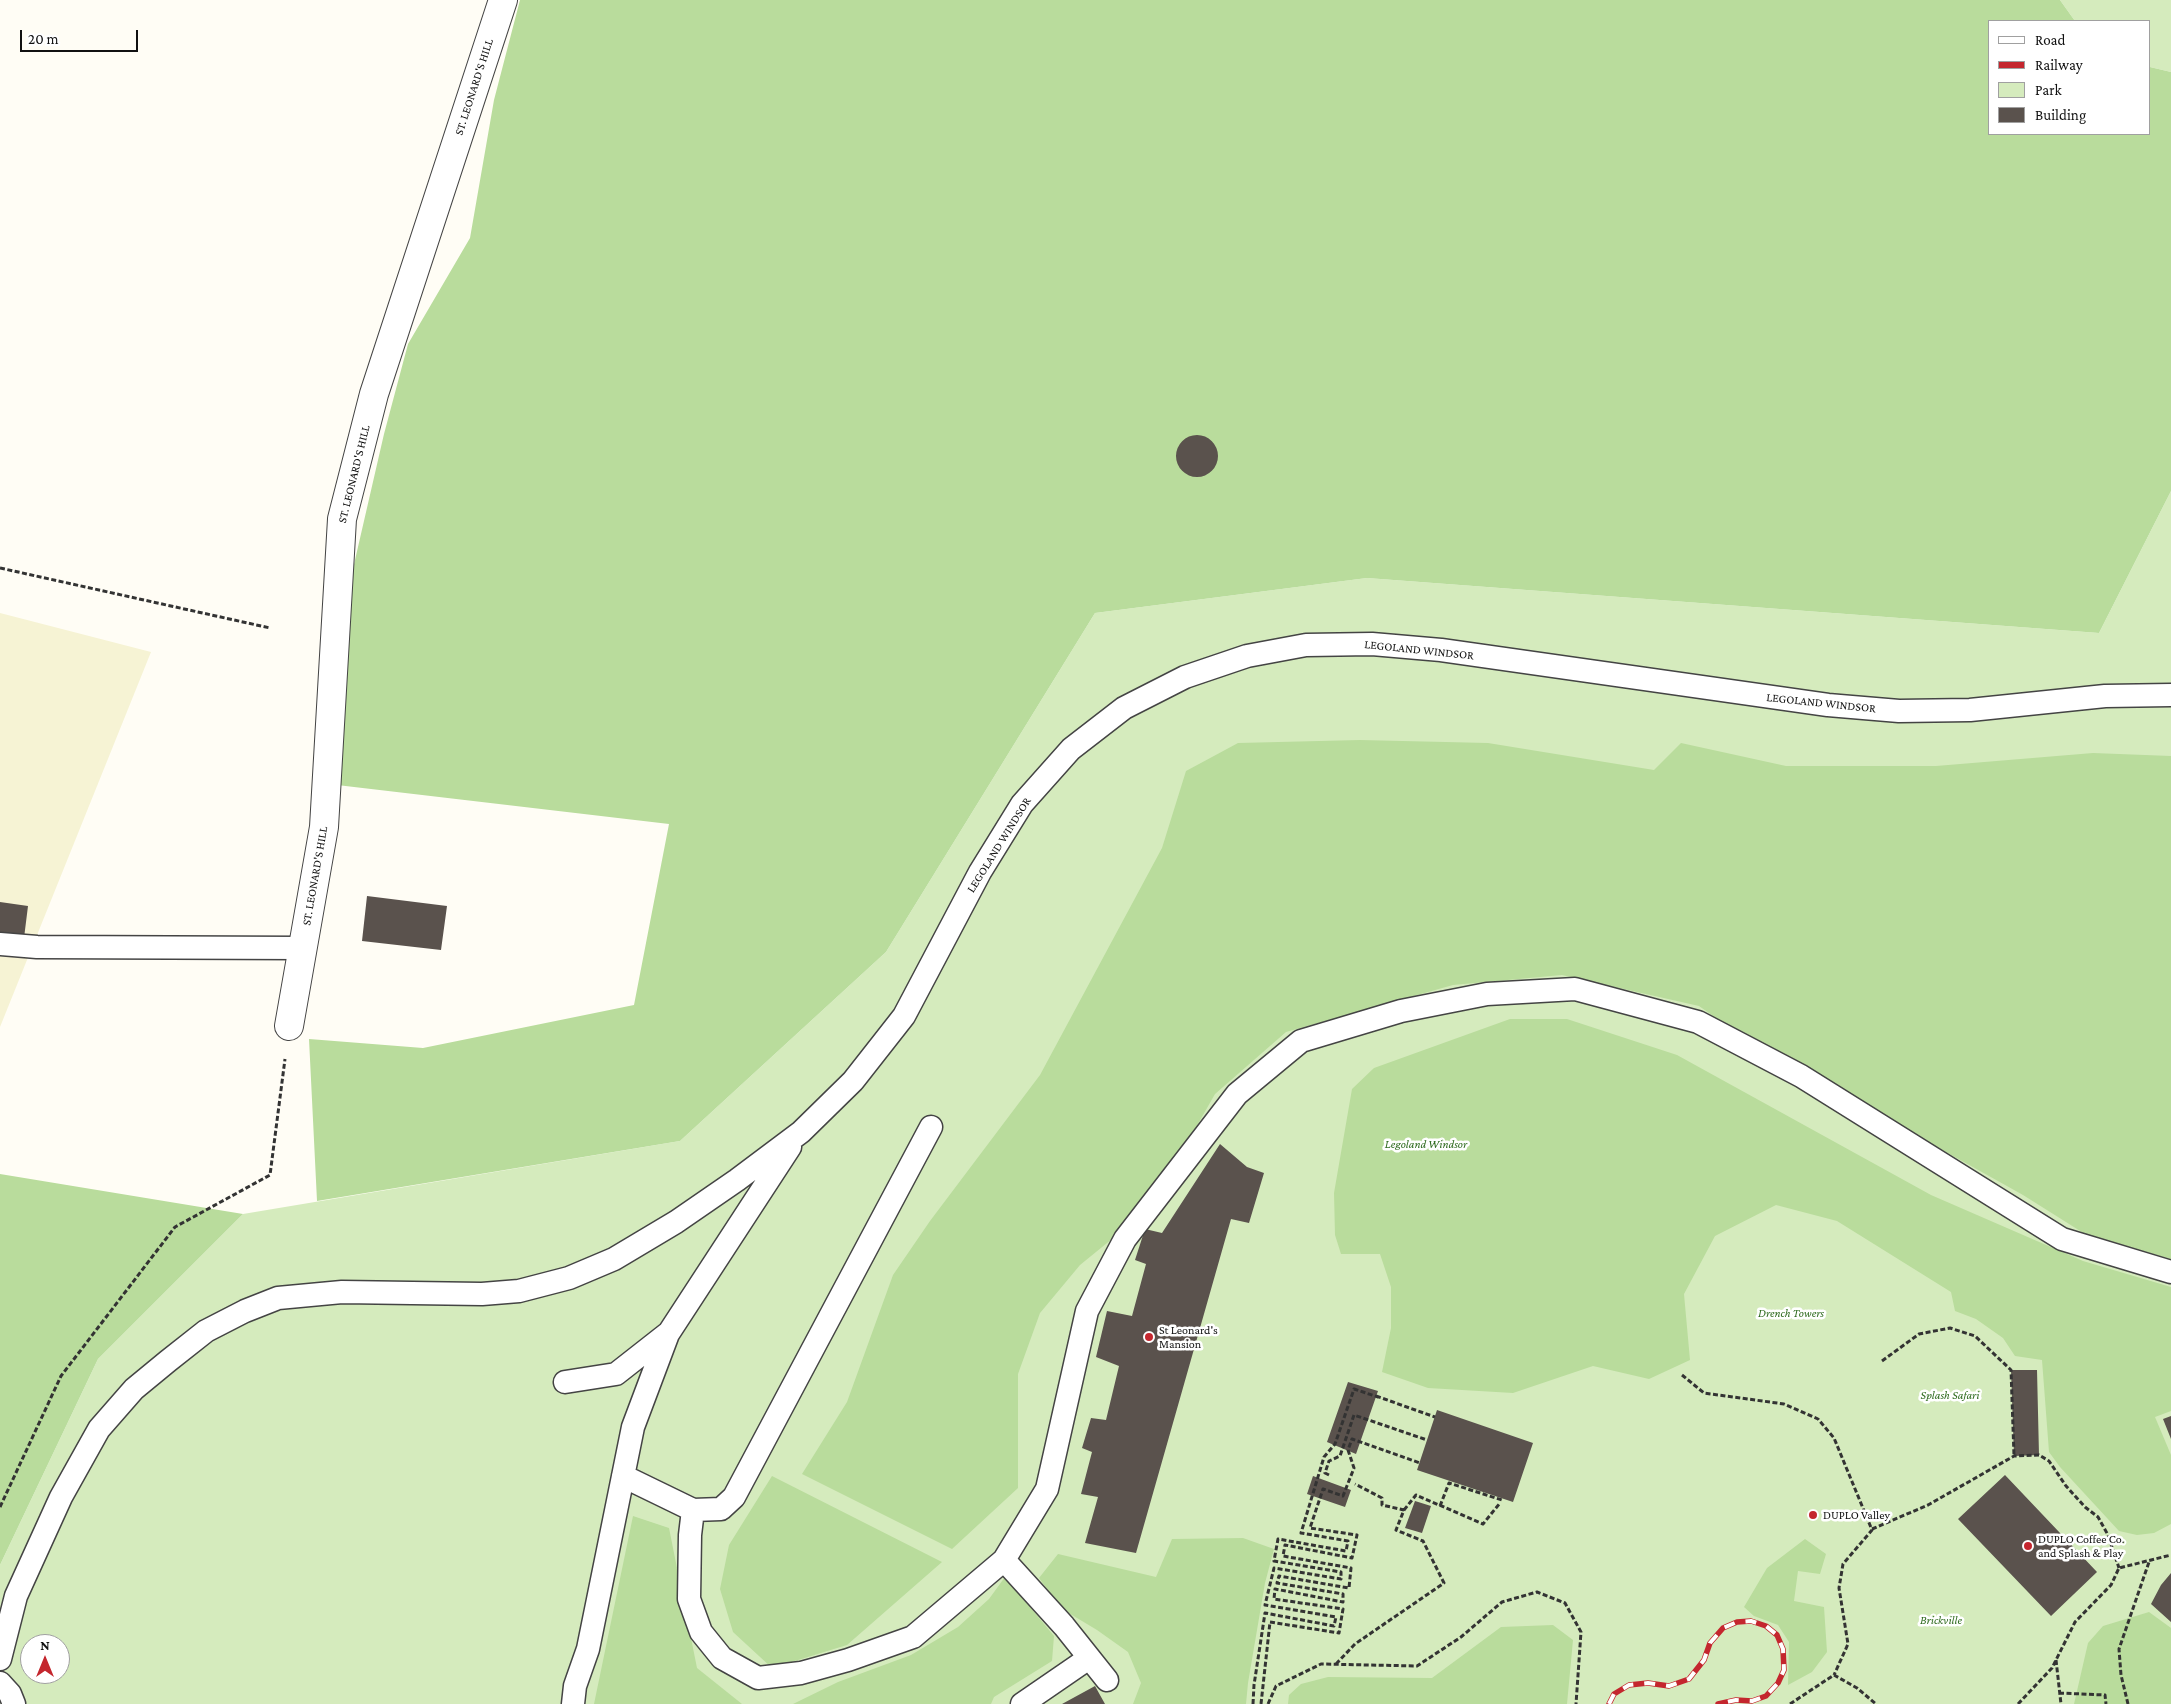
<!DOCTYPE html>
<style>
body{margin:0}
#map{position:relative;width:2171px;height:1704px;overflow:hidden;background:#fffdf5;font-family:"Crimson Pro",serif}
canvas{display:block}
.legend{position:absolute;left:1988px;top:20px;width:162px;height:115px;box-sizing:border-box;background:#fff;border:1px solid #a0a0a0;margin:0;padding:6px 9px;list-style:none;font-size:15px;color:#111}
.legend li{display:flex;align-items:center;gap:10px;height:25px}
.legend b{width:25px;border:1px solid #a0a0a0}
.north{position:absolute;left:20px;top:1634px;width:50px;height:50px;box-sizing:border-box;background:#fff;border:1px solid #a0a0a0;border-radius:50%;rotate:0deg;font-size:14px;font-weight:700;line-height:20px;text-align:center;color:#111}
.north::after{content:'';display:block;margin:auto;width:18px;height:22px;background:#c4262e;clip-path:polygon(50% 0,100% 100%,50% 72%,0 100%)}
.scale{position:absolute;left:20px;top:30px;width:118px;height:22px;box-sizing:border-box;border:2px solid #111;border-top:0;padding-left:6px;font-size:15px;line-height:18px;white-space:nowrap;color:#111;-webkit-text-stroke:4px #fff;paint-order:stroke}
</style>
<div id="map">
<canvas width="2171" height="1704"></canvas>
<ul class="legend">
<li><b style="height:6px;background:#fff"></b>Road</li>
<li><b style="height:6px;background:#c4262e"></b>Railway</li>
<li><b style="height:14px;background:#d5ebbd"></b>Park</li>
<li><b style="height:14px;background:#5a524d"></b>Building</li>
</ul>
<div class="north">N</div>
<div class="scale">20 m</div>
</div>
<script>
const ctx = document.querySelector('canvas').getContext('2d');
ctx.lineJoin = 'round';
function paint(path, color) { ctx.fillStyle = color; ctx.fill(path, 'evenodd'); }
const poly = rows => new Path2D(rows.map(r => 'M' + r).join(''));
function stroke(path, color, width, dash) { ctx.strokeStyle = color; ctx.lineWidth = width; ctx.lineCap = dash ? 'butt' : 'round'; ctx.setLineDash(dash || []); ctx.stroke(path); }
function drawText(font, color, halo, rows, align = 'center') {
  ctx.font = font + ' "Crimson Pro",serif'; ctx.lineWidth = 5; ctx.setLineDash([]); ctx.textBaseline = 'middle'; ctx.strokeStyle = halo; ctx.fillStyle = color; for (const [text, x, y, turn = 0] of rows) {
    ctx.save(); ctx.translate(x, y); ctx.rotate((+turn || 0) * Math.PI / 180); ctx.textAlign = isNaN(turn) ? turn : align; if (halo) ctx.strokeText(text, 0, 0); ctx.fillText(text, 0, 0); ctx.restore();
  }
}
paint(poly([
 [0,613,151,652,0,1027]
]), '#f6f3d4');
paint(poly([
 [2060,0,2171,0,2171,72,2150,67,2150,21,2075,21],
 [2171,491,2171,1704,0,1704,0,1565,98,1359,243,1214,680,1141,886,952,1095,613,1367,578,2099,633],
 [30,1644,60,1644,60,1674,30,1674]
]), '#d5ebbd');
paint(poly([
 [520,0,2060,0,2075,21,1990,21,1990,134,2150,134,2150,67,2171,72,2171,491,2099,633,1367,578,1095,613,886,952,680,1141,317,1201,309,1039,423,1048,634,1005,669,824,337,785,352,573,384,434,408,344,470,238,494,100],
 [1360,740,1488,743,1654,770,1681,743,1786,766,1936,766,2093,753,2171,756,2171,1259,2085,1234,2023,1195,1756,1046,1699,1006,1562,975,1453,985,1286,1032,1215,1094,1150,1208,1080,1265,1040,1313,1018,1374,1018,1488,952,1549,802,1474,847,1402,893,1275,930,1221,1040,1075,1162,848,1186,771,1238,743],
 [1510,1019,1567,1019,1677,1055,1931,1195,2083,1261,2171,1287,2171,1411,2155,1417,2171,1455,2171,1524,2154,1533,2137,1535,2119,1531,2060,1467,2049,1452,2042,1360,2015,1356,2003,1338,1976,1319,1955,1311,1951,1292,1837,1221,1776,1205,1715,1236,1684,1294,1690,1360,1649,1379,1593,1366,1513,1393,1428,1388,1382,1372,1391,1328,1391,1287,1380,1254,1341,1254,1335,1235,1334,1193,1352,1089,1374,1068],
 [0,1174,243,1214,98,1359,0,1565],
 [772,1476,942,1562,847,1645,772,1668,733,1632,720,1589,729,1545],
 [633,1516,669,1528,697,1668,742,1704,594,1704],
 [1243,1538,1274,1549,1265,1583,1248,1683,1246,1704,1133,1704,1141,1683,1128,1652,1097,1630,1062,1609,1039,1578,1058,1554,1156,1577,1172,1539],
 [1805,1539,1826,1554,1820,1574,1798,1571,1794,1601,1824,1607,1827,1652,1812,1672,1788,1685,1789,1642,1778,1625,1754,1616,1744,1607,1767,1568],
 [1005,1577,1054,1636,1052,1661,994,1697,991,1704,793,1704,838,1682,911,1655,958,1627,989,1599],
 [2149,1612,2171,1628,2171,1704,2074,1704,2088,1643,2103,1626],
 [1553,1625,1573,1640,1567,1704,1288,1704,1289,1695,1301,1684,1328,1677,1432,1678,1501,1627]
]), '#b9dc9c');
paint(poly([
 '1176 456a21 21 0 1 1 42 0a21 21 0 1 1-42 0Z',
 [367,896,447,906,441,950,362,941],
 [0,902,28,906,24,938,0,935],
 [1220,1144,1247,1167,1264,1173,1249,1223,1231,1219,1136,1553,1085,1543,1098,1497,1081,1494,1092,1452,1082,1448,1091,1418,1106,1420,1119,1366,1096,1357,1107,1311,1132,1316,1146,1264,1135,1260,1145,1229,1162,1233],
 [2011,1370,2037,1370,2039,1455,2014,1456],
 [1348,1382,1378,1391,1356,1454,1327,1442],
 [1437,1410,1533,1443,1513,1502,1417,1470],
 [2171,1416,2171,1439,2163,1419],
 [2005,1475,2097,1572,2051,1616,1958,1519],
 [1313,1476,1351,1490,1345,1507,1307,1494],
 [1415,1501,1431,1506,1422,1533,1405,1528],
 [2171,1573,2171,1622,2151,1604,2161,1585],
 [1095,1686,1105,1704,1062,1704]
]), '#5a524d');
const lane = poly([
 [0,944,37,947,303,948],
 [565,1382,616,1374,667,1334],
 [623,1476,693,1510,690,1535,689,1599,701,1632,722,1658,758,1678,801,1673,848,1660,913,1637,1004,1560,1047,1489,1087,1311,1125,1239,1237,1094,1301,1041,1401,1011,1487,994,1575,989,1698,1022,1801,1076,2062,1239,2171,1272],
 [693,1510,721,1509,734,1497,931,1127],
 [1004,1560,1064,1626,1107,1680],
 [0,1659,16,1596,61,1497,99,1429,134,1389,168,1361,206,1331,245,1311,278,1298,342,1292,482,1294,519,1291,569,1278,614,1259,676,1222,737,1180,801,1132,853,1081,904,1016,980,872,1022,804,1071,749,1124,708,1185,677,1247,656,1306,645,1372,644,1441,650,1828,705,1899,711,1970,710,2105,696,2171,695],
 [0,1683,10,1694,14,1704],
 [573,1704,575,1686,588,1649,633,1427,668,1334,790,1147],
 [1022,1704,1089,1658]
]);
const street = poly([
 [289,1026,324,827,342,519,374,394,503,0]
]);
stroke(lane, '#444', 25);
stroke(street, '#444', 30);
stroke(poly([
 [0,568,270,628],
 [1882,1361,1919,1334,1950,1328,1975,1336,2011,1370,2014,1456],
 [1682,1375,1704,1393,1784,1404,1818,1419,1834,1438,1872,1530,1843,1564,1839,1588,1848,1644,1834,1675],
 [1376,1396,1435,1417],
 [1329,1475,1325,1473,1329,1461,1340,1456,1354,1415,1427,1440],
 [1440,1506,1449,1483,1502,1500],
 [0,1507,61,1376,175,1227,270,1175,285,1059],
 [1404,1510,1416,1495,1483,1524,1500,1503],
 [1872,1529,1928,1505,2014,1456,2039,1455,2049,1461,2066,1486,2085,1507,2098,1517,2108,1535,2119,1568],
 [2056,1660,2061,1704],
 [1336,1664,1355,1644,1444,1583,1423,1541,1396,1530,1404,1510,1382,1505,1382,1498,1355,1484],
 [2059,1693,2105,1695,2106,1704],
 [1253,1704,1254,1685,1265,1613,1334,1626,1336,1617,1265,1605,1274,1568,1341,1579,1341,1572,1274,1561,1278,1539,1346,1551,1348,1541,1301,1533,1324,1457,1335,1444,1354,1389,1378,1397],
 [1261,1704,1270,1622,1339,1633,1343,1609,1274,1599,1275,1589,1343,1602,1343,1594,1277,1583,1279,1576,1349,1588,1351,1568,1283,1556,1285,1545,1352,1558,1357,1535,1310,1528,1323,1489,1343,1496,1354,1468,1348,1450,1352,1439,1420,1463],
 [1268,1704,1276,1686,1321,1664,1417,1666,1461,1637,1502,1602,1537,1592,1565,1603,1581,1632,1576,1704],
 [1790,1704,1834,1675,1857,1688,1876,1704],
 [2018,1704,2052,1668,2075,1622,2111,1585,2119,1568,2171,1555],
 [2128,1704,2121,1675,2119,1649,2149,1562]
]), '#333', 3, [5, 2.5]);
stroke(lane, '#fff', 22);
stroke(street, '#fff', 28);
const rail = poly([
 [1609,1704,1614,1694,1629,1685,1648,1683,1669,1686,1689,1679,1704,1660,1710,1643,1723,1628,1737,1622,1751,1621,1766,1626,1777,1635,1783,1649,1784,1670,1778,1683,1766,1696,1752,1701,1736,1700,1718,1704]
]);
stroke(rail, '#c4262e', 5.5);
stroke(rail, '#fff', 4, [11]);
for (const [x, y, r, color] of [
 [1149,1337,5,"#c4262e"],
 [1813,1515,5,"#c4262e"],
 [2028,1546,5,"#c4262e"]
]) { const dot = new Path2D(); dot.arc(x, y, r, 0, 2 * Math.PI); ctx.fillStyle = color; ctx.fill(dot); stroke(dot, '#fff', 2); }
drawText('12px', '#111', '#fff', [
 ["ST. LEONARD'S HILL",474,87,-72],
 ["ST. LEONARD'S HILL",354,474,-76],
 ["LEGOLAND WINDSOR",1419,650,6],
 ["LEGOLAND WINDSOR",1821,703,6],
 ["LEGOLAND WINDSOR",999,845,-58],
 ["ST. LEONARD'S HILL",315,876,-80]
]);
drawText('italic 12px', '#2f6b1f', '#fff', [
 ["Legoland Windsor",1426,1144],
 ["Drench Towers",1791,1313],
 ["Splash Safari",1950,1395],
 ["Brickville",1941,1620]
]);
drawText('12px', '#111', '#fff', [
 ["St Leonard's",1159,1330],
 ["Mansion",1159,1344],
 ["DUPLO Valley",1823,1515],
 ["DUPLO Coffee Co.",2038,1539],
 ["and Splash & Play",2038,1553]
], 'left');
</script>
